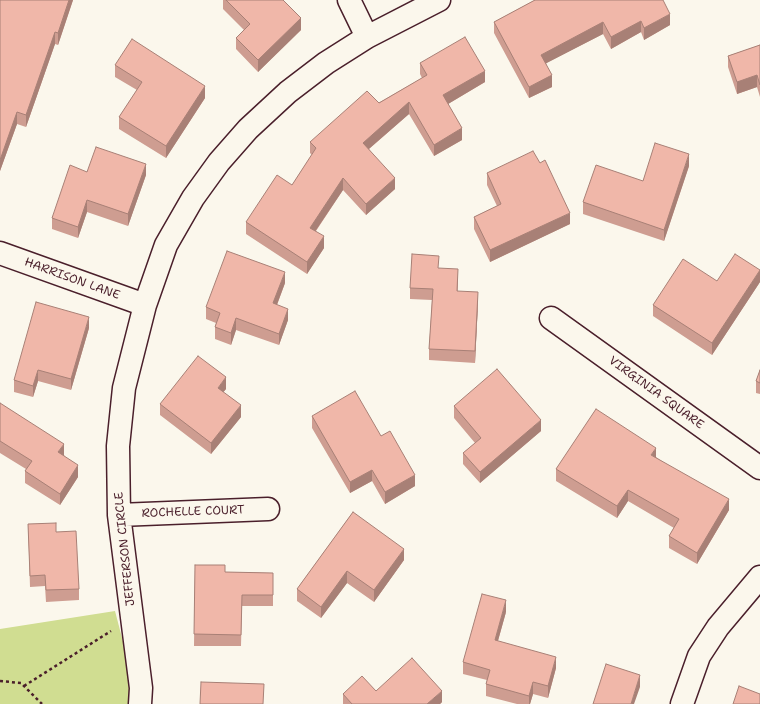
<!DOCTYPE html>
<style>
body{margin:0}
canvas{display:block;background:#fbf7ec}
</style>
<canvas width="760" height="704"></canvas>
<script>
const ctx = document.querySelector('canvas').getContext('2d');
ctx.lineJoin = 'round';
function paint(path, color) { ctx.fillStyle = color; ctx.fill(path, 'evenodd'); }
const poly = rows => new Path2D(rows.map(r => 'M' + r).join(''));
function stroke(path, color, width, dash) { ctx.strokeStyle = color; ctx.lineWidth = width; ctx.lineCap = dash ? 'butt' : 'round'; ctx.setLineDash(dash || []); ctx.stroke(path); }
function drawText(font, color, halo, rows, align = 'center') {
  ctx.font = font + ' "Shantell Sans",sans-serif'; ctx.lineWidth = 3; ctx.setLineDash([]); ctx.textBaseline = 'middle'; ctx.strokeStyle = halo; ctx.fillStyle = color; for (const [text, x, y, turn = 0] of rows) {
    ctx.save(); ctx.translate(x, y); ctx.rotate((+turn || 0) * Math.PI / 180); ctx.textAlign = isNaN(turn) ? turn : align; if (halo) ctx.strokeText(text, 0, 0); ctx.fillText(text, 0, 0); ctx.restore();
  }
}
paint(poly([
 [115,611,133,680,131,704,0,704,0,629]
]), '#d0dd91');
const minor = poly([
 [349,0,367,37],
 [0,253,145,305],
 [551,318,760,468],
 [119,515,268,509],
 [140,704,141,688,119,515,118,446,124,388,145,305,166,245,193,198,219,162,248,129,288,92,326,63,367,37,439,0],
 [682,704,699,656,718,627,760,577]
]);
stroke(minor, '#4a1f2b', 25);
stroke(poly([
 [0,681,21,683,42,704],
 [24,686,111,631]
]), '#4a1f2b', 2.5, [3, 3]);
stroke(minor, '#fbf7ec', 22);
paint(poly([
 [0,0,73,0,58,45,55,44,26,127,17,124,0,171],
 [223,0,283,0,301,30,258,72,236,49,236,38,244,30,223,9],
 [535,0,670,25,644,40,641,32,611,49,603,34,546,63,552,87,529,98,494,33,494,22],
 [760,45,760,97,757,87,737,94,728,67,728,56],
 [420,63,485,82,448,104,462,140,434,156,409,114,369,149,395,189,366,215,343,190,316,231,324,248,307,274,246,234,246,222,292,185,312,155,310,153,310,142,422,78,420,74],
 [115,65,205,98,166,158,119,129,119,117,137,90,115,77],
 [689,166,664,241,583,214,583,202,643,181],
 [87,172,146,175,128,226,87,212,78,238,52,229,52,218],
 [487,173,570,224,490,262,474,229,474,217,497,206,487,185],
 [439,268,458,281,457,291,478,303,475,363,429,360,429,349,432,300,410,299,410,288],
 [760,282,712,355,653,316,653,305],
 [285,283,277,305,288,320,279,345,236,330,231,345,215,339,215,327,216,323,206,319,206,307],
 [89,328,71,390,38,381,33,397,14,392,14,380],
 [760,370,760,394,756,393,756,381],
 [226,389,223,392,241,417,211,454,160,415,160,404],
 [0,403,64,455,78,477,60,505,25,483,25,471,26,469,0,453],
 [454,406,541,431,480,483,463,464,463,453,475,443,454,418],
 [312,416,381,436,415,486,385,504,372,481,350,493,312,428],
 [656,457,729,510,697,564,669,548,669,536,674,528,628,501,617,518,556,481,556,469],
 [353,512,404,560,374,602,347,583,321,618,297,601,297,589],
 [28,524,56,532,79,589,79,600,46,602,45,586,30,587],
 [195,565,225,572,273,573,273,606,242,606,241,646,194,646],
 [506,612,498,641,556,668,548,698,533,694,530,704,517,704,486,696,486,684,487,680,463,674,463,662],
 [376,691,442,702,440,704,343,704,343,694]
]), '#ce9d91');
paint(poly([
 [69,0,73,0,58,45,58,33],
 [670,14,670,25,644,40,644,28],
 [301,18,301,30,258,72,258,60],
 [641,21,641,32,611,49,611,37],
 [603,22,603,34,541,66,541,55],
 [55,32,55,44,26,127,26,115],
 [485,71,485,82,443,107,443,95],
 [552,75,552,87,529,98,529,87],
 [757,75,757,87,737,94,737,82],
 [205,86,205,98,166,158,166,146],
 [409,102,409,114,363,154,363,143],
 [17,112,17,124,0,171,0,160],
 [462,128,462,140,434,156,434,145],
 [689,154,689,166,664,241,664,230],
 [146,164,146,175,128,226,128,214],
 [343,178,343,190,310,239,310,228],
 [395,178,395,189,366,215,366,204],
 [87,200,87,212,78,238,78,227],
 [570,213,570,224,490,262,490,250],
 [324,236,324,248,307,274,307,262],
 [458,269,458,281,457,302,457,291],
 [760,270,760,282,712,355,712,343],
 [285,272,285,283,273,315,273,303],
 [478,292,478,303,475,363,475,351],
 [288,309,288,320,279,345,279,334],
 [89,317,89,328,71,390,71,379],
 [236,318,236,330,231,345,231,333],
 [38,370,38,381,33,397,33,386],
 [226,377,226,389,218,399,218,388],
 [241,405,241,417,211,454,211,443],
 [541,420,541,431,480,483,480,472],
 [64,444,64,455,58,464,58,452],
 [656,448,656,459,651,455],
 [78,465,78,477,60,505,60,494],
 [372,470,372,481,350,493,350,482],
 [415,475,415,486,385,504,385,492],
 [628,490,628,501,617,518,617,506],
 [729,499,729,510,697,564,697,553],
 [404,549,404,560,374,602,374,590],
 [347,571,347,583,321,618,321,607],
 [506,600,506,612,495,651,495,640],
 [556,657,556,668,548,698,548,686],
 [640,675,640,687,634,704,631,704],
 [533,682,533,694,530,704,529,704,529,696],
 [442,691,442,702,440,704,427,704]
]), '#a88076');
const building = poly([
 [0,0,69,0,58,33,55,32,26,115,17,112,0,160,0,0],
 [226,0,283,0,301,18,258,60,236,38,250,24,226,0],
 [535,0,663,0,670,14,644,28,641,21,611,37,603,22,541,55,552,75,529,87,494,22,535,0],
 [465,37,485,71,443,95,462,128,434,145,409,102,363,143,395,178,366,204,343,178,310,228,324,236,307,262,246,222,277,175,292,185,316,148,310,142,367,91,379,103,427,75,420,63,465,37],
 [132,39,205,86,166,146,119,117,142,82,115,65,132,39],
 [760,45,760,85,757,75,737,82,728,56,760,45],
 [655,143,689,154,664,230,583,202,596,165,643,181,655,143],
 [96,147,146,164,128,214,87,200,78,227,52,218,70,165,87,172,96,147],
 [533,151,540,163,545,160,570,213,490,250,474,217,501,204,487,173,533,151],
 [227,251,285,272,273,303,288,309,279,334,236,318,231,333,215,327,220,313,206,307,227,251],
 [412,254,439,256,438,268,458,269,457,291,478,292,475,351,429,349,433,289,410,288,412,254],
 [735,254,760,270,712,343,653,305,683,259,717,281,735,254],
 [36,302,89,317,71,379,38,370,33,386,14,380,36,302],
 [198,356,226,377,218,388,241,405,211,443,160,404,198,356],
 [497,369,541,420,480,472,463,453,481,438,454,406,497,369],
 [760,370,760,383,756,381,760,370],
 [355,391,381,436,390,431,415,475,385,492,372,470,350,482,312,416,355,391],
 [0,403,64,444,58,452,78,465,60,494,25,471,32,461,0,441,0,403],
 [596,409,656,448,651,455,729,499,697,553,669,536,679,519,628,490,617,506,556,469,596,409],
 [353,512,404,549,374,590,347,571,321,607,297,589,353,512],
 [56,523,56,532,76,531,79,589,46,590,45,575,30,576,28,524,56,523],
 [195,565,225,565,225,572,273,573,273,595,242,595,241,635,194,634,195,565],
 [482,594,506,600,495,640,556,657,548,686,533,682,529,696,486,684,490,670,463,662,482,594],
 [412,658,442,691,427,704,352,704,343,694,362,676,376,691,412,658],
 [606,664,640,675,631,704,593,704,606,664],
 [201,682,264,684,263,704,200,704,201,682],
 [739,686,760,694,760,704,733,704,739,686]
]);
paint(building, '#f0b7a9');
stroke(building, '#a88076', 1);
drawText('12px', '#4a1f2b', '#fbf7ec', [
 ["HARRISON LANE",72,279,20],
 ["VIRGINIA SQUARE",656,393,36],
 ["ROCHELLE COURT",193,512,-2],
 ["JEFFERSON CIRCLE",125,549,-96]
]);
</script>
